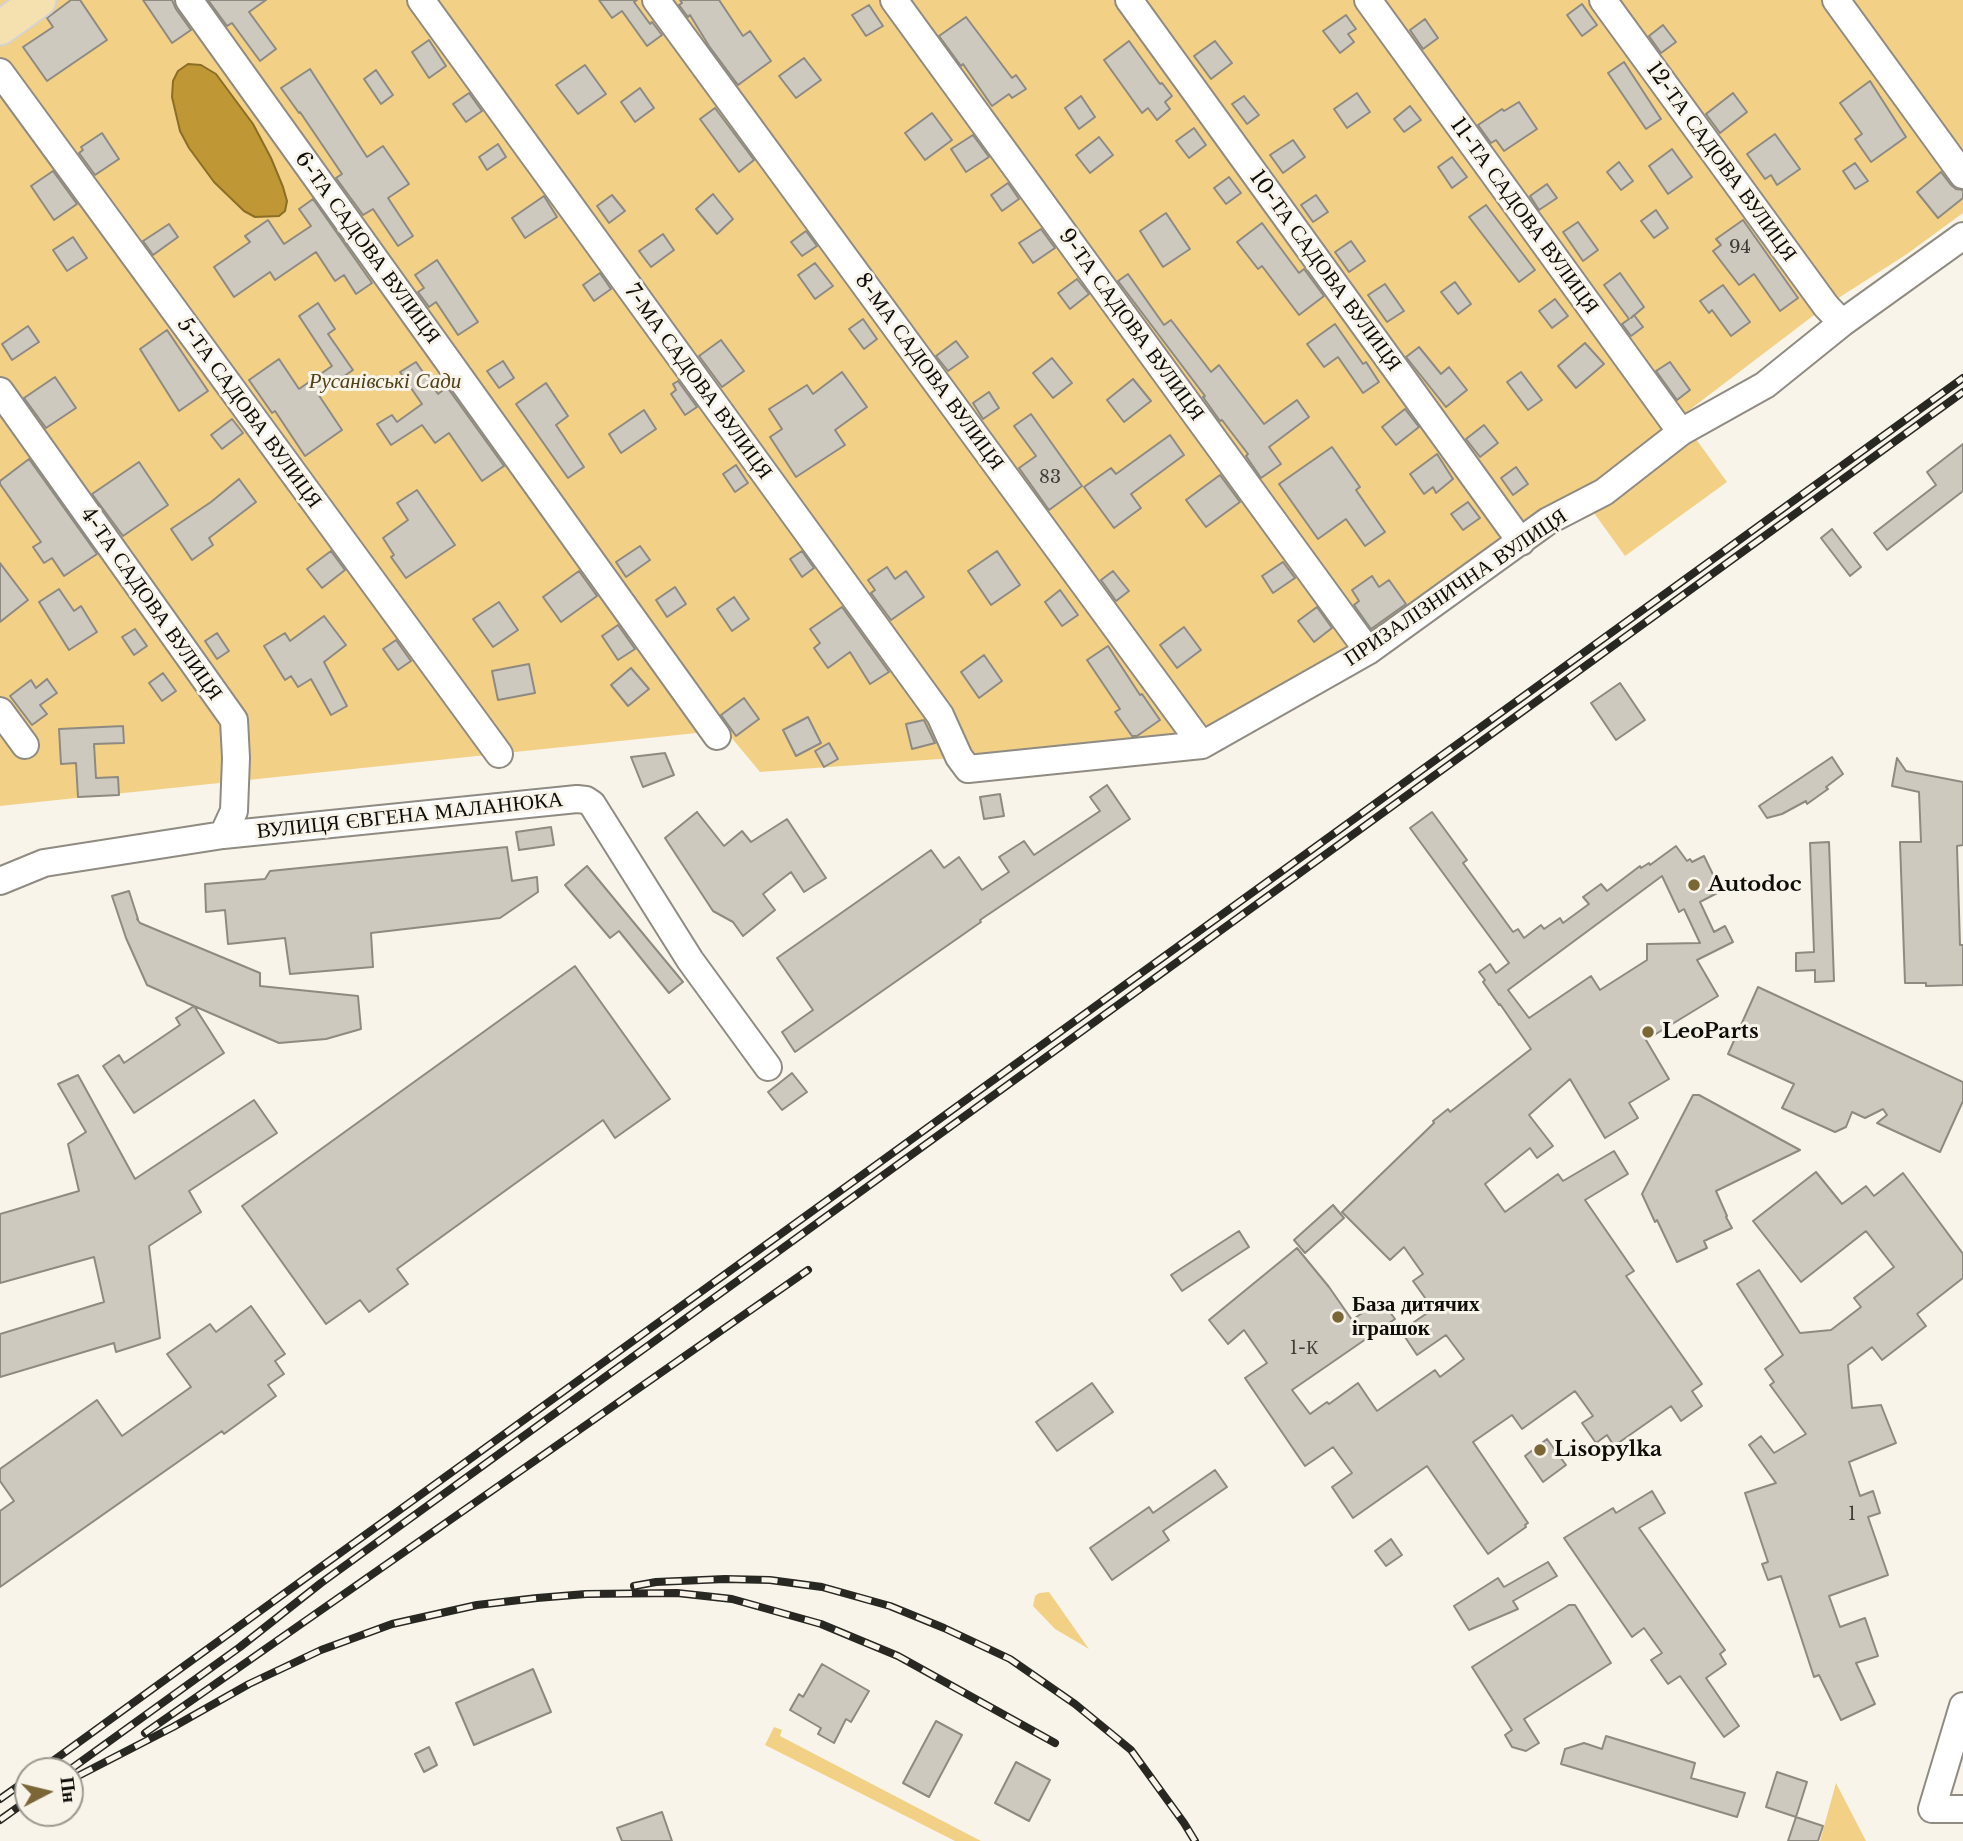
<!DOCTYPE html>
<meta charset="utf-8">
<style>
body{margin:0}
#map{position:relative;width:1963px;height:1841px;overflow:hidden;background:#f9f4ea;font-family:"Libre Baskerville",serif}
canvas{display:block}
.north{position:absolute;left:14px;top:1757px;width:70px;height:70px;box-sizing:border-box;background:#f9f4ea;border:2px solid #9b9890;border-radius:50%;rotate:83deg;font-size:19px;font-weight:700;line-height:28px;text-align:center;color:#0e0d09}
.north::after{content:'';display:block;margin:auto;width:24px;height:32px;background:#7b6636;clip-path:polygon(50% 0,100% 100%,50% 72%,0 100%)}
</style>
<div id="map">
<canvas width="1963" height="1841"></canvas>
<div class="north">Пн</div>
</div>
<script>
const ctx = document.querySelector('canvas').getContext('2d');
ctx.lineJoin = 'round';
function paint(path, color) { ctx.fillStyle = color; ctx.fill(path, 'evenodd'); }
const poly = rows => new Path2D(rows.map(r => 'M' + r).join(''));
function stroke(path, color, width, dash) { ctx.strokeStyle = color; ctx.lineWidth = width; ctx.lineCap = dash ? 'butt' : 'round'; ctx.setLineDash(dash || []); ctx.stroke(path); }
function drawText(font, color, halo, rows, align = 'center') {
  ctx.font = font + ' "Libre Baskerville",serif'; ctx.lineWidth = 6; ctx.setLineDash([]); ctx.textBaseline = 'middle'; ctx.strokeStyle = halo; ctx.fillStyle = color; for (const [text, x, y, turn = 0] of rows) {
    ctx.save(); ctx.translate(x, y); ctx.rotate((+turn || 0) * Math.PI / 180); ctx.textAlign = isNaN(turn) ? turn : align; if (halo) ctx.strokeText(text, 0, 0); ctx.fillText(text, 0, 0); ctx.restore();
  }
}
paint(poly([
 [0,0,1963,0,1963,213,1907,254,1826,306,1600,478,1513,532,1361,641,1208,731,1174,742,760,772,725,730,0,806],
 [1696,439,1727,482,1625,556,1594,513],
 [1049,1592,1089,1649,1055,1629,1033,1606,1035,1596,1039,1593],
 [774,1727,782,1730,780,1736,981,1841,955,1841,765,1745],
 [1836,1783,1866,1841,1820,1841]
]), '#f2d187');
const water = poly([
 [188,64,201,65,216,74,253,124,271,158,283,187,287,201,285,211,279,216,255,217,244,211,214,182,189,148,180,131,172,97,173,81,178,71,188,64]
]);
paint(water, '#bf9734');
stroke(water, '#8a6e27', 2);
const building = poly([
 [71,0,80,0,107,40,47,81,23,47,53,27,47,18,71,0],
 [143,0,172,0,176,9,191,30,172,43,143,0],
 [208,0,266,0,249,12,276,49,260,61,232,23,227,26,208,0],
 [599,0,637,0,634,2,650,24,652,22,662,35,647,46,622,11,612,18,599,0],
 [680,0,719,0,743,36,750,31,771,61,738,85,709,46,690,15,688,17,679,5,682,3,680,0],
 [1582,4,1597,25,1582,36,1567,15,1582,4],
 [869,5,883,26,866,36,852,15,869,5],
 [1346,15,1356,29,1348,34,1354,42,1340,53,1323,31,1346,15],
 [966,17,1012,78,1016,75,1026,89,1012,98,1009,94,992,106,963,64,961,66,939,36,966,17],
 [1425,19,1438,38,1423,49,1410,30,1425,19],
 [1663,25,1676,42,1661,53,1649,36,1663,25],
 [429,40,446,66,429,78,412,52,429,40],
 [1129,41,1160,84,1162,83,1172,96,1165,102,1170,109,1157,120,1148,108,1142,113,1104,60,1129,41],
 [1215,41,1232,63,1211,79,1194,56,1215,41],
 [804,58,821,80,796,98,779,76,804,58],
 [1624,62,1661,119,1646,129,1608,73,1624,62],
 [585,65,606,94,578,114,556,85,585,65],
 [310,69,367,157,383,146,409,184,388,198,413,236,398,246,373,209,363,215,336,178,342,174,300,112,299,113,281,88,310,69],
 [376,70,393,95,381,104,364,79,376,70],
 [1870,81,1906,137,1871,162,1855,139,1862,134,1840,103,1870,81],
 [640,88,654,108,635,122,621,102,640,88],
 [469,93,482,111,466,122,453,104,469,93],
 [1357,93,1370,112,1347,128,1334,109,1357,93],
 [1733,93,1747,112,1720,133,1706,114,1733,93],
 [1081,96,1095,117,1079,129,1065,108,1081,96],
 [1244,96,1259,115,1247,124,1232,104,1244,96],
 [1519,102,1537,129,1504,151,1496,140,1491,143,1478,125,1502,109,1504,111,1519,102],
 [1410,106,1421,120,1404,132,1394,119,1410,106],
 [715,108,754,160,739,172,700,119,715,108],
 [932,113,952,140,925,160,905,133,932,113],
 [1194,128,1206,145,1189,158,1176,141,1194,128],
 [102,133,119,159,95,175,79,153,83,150,81,147,102,133],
 [1775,134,1800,169,1777,185,1771,175,1765,179,1747,154,1775,134],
 [973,135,989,157,966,172,951,149,973,135],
 [1099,137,1113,155,1090,173,1076,155,1099,137],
 [1293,140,1305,157,1283,173,1270,155,1293,140],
 [498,144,506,157,487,170,479,157,498,144],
 [1672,149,1692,177,1668,194,1649,166,1672,149],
 [1452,157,1467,177,1452,188,1438,167,1452,157],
 [1619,162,1633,181,1621,190,1607,172,1619,162],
 [1855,163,1868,181,1855,189,1843,171,1855,163],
 [53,171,77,204,54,220,31,186,53,171],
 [1941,172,1951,185,1956,189,1963,190,1963,198,1938,218,1917,192,1941,172],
 [1229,177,1241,193,1226,204,1214,188,1229,177],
 [1008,183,1019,199,1002,211,991,195,1008,183],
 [1547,184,1557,198,1539,210,1530,196,1547,184],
 [713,194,733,219,717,234,696,209,713,194],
 [612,195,625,211,609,223,597,206,612,195],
 [1316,195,1328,212,1313,222,1301,205,1316,195],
 [544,196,557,217,525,238,512,218,544,196],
 [313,199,372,283,356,294,344,275,335,281,316,252,275,280,270,272,234,297,214,267,250,242,245,236,268,220,284,244,311,226,299,209,313,199],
 [1486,205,1535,270,1519,282,1469,217,1486,205],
 [1656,210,1668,228,1654,238,1641,221,1656,210],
 [1166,213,1190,249,1163,267,1140,231,1166,213],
 [1743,220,1798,298,1780,311,1754,274,1739,285,1713,251,1721,245,1716,239,1743,220],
 [1578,222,1598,250,1583,261,1563,232,1578,222],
 [1262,223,1299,273,1304,269,1324,296,1299,315,1262,266,1258,269,1237,242,1262,223],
 [169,224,178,237,153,255,143,241,169,224],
 [1041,229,1055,248,1033,263,1019,243,1041,229],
 [806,231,817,246,802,256,791,242,806,231],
 [663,234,674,250,651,267,639,251,663,234],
 [73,237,87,258,67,271,53,250,73,237],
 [1351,241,1365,261,1349,272,1335,252,1351,241],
 [437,260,478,322,458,335,436,302,429,307,418,292,424,288,415,275,437,260],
 [815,263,833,286,815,299,798,275,815,263],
 [600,273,611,289,594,301,583,285,600,273],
 [1620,273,1644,307,1631,318,1634,315,1643,327,1631,336,1622,324,1629,319,1604,285,1620,273],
 [1128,274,1164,325,1171,320,1211,372,1219,365,1264,424,1297,400,1309,417,1269,447,1281,464,1261,478,1246,456,1248,454,1222,420,1220,421,1203,397,1205,396,1118,281,1128,274],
 [1077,279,1089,294,1070,309,1058,293,1077,279],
 [1455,282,1471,304,1458,314,1441,292,1455,282],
 [1385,284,1404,311,1387,322,1368,295,1385,284],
 [1723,285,1750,322,1731,336,1712,310,1709,313,1700,301,1723,285],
 [1555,299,1568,316,1552,328,1539,311,1555,299],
 [318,303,335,329,328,334,353,370,318,394,342,430,305,456,275,411,272,413,249,380,279,359,299,389,332,366,299,316,318,303],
 [863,319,877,339,864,349,849,329,863,319],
 [1335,324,1363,364,1366,362,1379,382,1363,393,1338,357,1324,367,1307,344,1335,324],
 [28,326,39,342,12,360,2,344,28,326],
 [167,330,208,391,179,411,140,349,167,330],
 [721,340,744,371,722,387,699,356,721,340],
 [956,341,968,357,948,371,936,356,956,341],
 [1585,343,1604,364,1576,388,1558,366,1585,343],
 [1419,347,1441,374,1449,367,1467,390,1446,407,1406,357,1419,347],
 [1052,358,1072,383,1053,398,1033,373,1052,358],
 [503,361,514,378,499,388,487,371,503,361],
 [416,362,438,394,447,387,504,466,482,481,449,433,435,443,422,425,391,445,377,424,392,415,397,422,422,404,400,372,416,362],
 [1670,362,1690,390,1677,400,1656,371,1670,362],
 [842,372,867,407,835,430,845,445,796,477,770,437,782,429,769,409,807,385,813,394,842,372],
 [1521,372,1542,400,1528,410,1507,382,1521,372],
 [55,377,76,408,46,428,24,398,55,377],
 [1133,379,1151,401,1124,422,1107,400,1133,379],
 [678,381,697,407,685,415,671,394,676,390,673,384,678,381],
 [546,383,568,416,556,425,584,467,568,478,516,404,546,383],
 [989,392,999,408,983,419,973,403,989,392],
 [1405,409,1419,427,1396,445,1382,427,1405,409],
 [644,410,656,429,621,453,609,434,644,410],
 [1031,414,1082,486,1049,510,1019,468,1036,456,1014,426,1031,414],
 [232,419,243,433,222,449,211,435,232,419],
 [1484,425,1498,443,1480,457,1466,439,1484,425],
 [1170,435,1184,455,1131,494,1141,508,1114,528,1084,487,1111,468,1116,474,1170,435],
 [1963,444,1963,491,1887,550,1874,533,1936,485,1927,472,1963,444],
 [1332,447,1360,487,1356,490,1385,532,1365,546,1346,519,1318,539,1279,484,1332,447],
 [1437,454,1453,479,1436,493,1433,487,1424,494,1410,474,1437,454],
 [29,459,97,554,64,576,52,558,44,563,33,547,41,542,0,484,0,481,29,459],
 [139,462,168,505,123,536,92,494,139,462],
 [736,465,748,483,735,492,723,474,736,465],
 [1516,467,1528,484,1513,495,1501,478,1516,467],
 [1220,475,1240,502,1206,527,1186,500,1220,475],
 [239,479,256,502,209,538,213,545,192,560,171,529,211,502,239,479],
 [417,490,455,545,406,578,391,557,394,555,383,538,408,520,397,503,417,490],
 [1468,502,1480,518,1463,530,1451,514,1468,502],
 [1832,529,1861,567,1850,576,1821,538,1832,529],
 [640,546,650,560,626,577,616,562,640,546],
 [331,551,345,570,322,588,307,569,331,551],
 [802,551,814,568,802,577,790,559,802,551],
 [997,551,1020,585,991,605,968,571,997,551],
 [1283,562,1295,578,1273,593,1262,576,1283,562],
 [0,563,28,600,0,622,0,563],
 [887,567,895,579,906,571,924,597,891,620,871,593,875,590,868,580,887,567],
 [579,571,597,596,561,622,543,597,579,571],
 [1113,571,1129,591,1116,601,1101,580,1113,571],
 [1372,576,1379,587,1389,580,1406,604,1371,629,1354,605,1359,601,1352,590,1372,576],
 [675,587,686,604,667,617,656,600,675,587],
 [59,589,74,611,81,606,97,632,69,650,39,602,59,589],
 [1060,590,1078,615,1062,626,1045,602,1060,590],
 [734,597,749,619,732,631,717,609,734,597],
 [499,602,518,630,493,647,473,619,499,602],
 [842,607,889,672,870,684,850,652,828,668,814,648,820,643,810,629,842,607],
 [1317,607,1332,628,1314,642,1298,621,1317,607],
 [324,616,346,645,324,662,347,706,331,715,311,679,298,687,291,676,285,680,264,646,285,633,290,641,324,616],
 [618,625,635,649,618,660,602,636,618,625],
 [1184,627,1201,650,1177,668,1160,645,1184,627],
 [135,629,147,646,134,655,122,637,135,629],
 [217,633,229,651,217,659,205,641,217,633],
 [396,640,411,661,398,670,383,649,396,640],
 [1108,646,1140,695,1142,694,1160,720,1137,736,1132,736,1115,712,1120,709,1087,660,1108,646],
 [984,655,1002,681,979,698,961,672,984,655],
 [529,664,535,693,498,700,492,671,529,664],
 [631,668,649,689,628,706,611,685,631,668],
 [163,673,176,691,162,701,149,683,163,673],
 [47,679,57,693,40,705,47,714,32,725,10,696,31,680,36,688,47,679],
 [1620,683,1645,720,1616,740,1591,703,1620,683],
 [744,698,759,719,736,736,721,715,744,698],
 [808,717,821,743,796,756,783,730,808,717],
 [924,720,935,743,912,749,906,724,924,720],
 [123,726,124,743,94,744,96,778,118,777,119,795,78,797,76,763,61,764,59,729,123,726],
 [829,743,838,759,824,767,815,751,829,743],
 [665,753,674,775,643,787,631,757,665,753],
 [1832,757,1843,774,1826,787,1828,789,1807,804,1806,801,1782,814,1767,818,1759,806,1832,757],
 [1897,758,1906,771,1963,782,1963,845,1957,846,1960,945,1963,945,1963,985,1926,986,1926,983,1905,983,1900,842,1921,842,1919,792,1892,786,1897,758],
 [1107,785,1130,819,980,920,981,922,795,1052,782,1032,813,1010,777,958,931,850,944,868,959,857,982,890,1009,872,999,857,1024,841,1034,855,1100,811,1090,797,1107,785],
 [1000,794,1004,816,984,819,980,797,1000,794],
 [697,812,724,846,742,831,751,842,787,819,826,878,804,892,791,872,763,894,775,910,743,936,733,922,713,911,665,838,697,812],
 [1432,812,1467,860,1463,863,1513,932,1518,929,1524,938,1541,925,1544,929,1560,918,1563,923,1589,904,1583,897,1601,884,1607,891,1640,866,1641,868,1649,863,1650,865,1676,846,1687,861,1690,859,1692,862,1704,856,1721,891,1700,902,1714,932,1725,926,1733,942,1697,960,1718,996,1646,1040,1669,1079,1629,1103,1638,1118,1605,1138,1570,1079,1529,1115,1553,1146,1537,1158,1530,1148,1485,1184,1505,1212,1558,1174,1563,1181,1614,1151,1628,1174,1585,1200,1634,1271,1626,1276,1702,1384,1692,1391,1702,1406,1681,1421,1671,1406,1614,1446,1607,1435,1596,1443,1582,1423,1593,1416,1575,1391,1522,1429,1512,1415,1473,1442,1528,1523,1525,1525,1526,1527,1488,1554,1427,1466,1353,1518,1332,1487,1352,1473,1333,1447,1305,1466,1245,1378,1267,1363,1244,1330,1228,1344,1209,1320,1297,1248,1329,1287,1352,1320,1381,1300,1395,1319,1292,1390,1310,1414,1327,1402,1329,1404,1358,1383,1377,1411,1435,1370,1440,1377,1464,1359,1446,1335,1417,1355,1401,1331,1433,1309,1413,1281,1423,1274,1404,1247,1390,1260,1342,1212,1434,1123,1433,1121,1448,1109,1450,1112,1531,1049,1500,1004,1499,1005,1483,982,1485,980,1479,972,1490,964,1496,973,1509,963,1410,828,1432,812],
 [1662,876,1679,912,1684,909,1700,943,1647,944,1647,960,1600,990,1591,976,1529,1018,1508,990,1662,876],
 [551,827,554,845,519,850,516,832,551,827],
 [1829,842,1834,981,1815,982,1815,970,1796,971,1796,953,1814,952,1810,843,1829,842],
 [507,847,512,881,537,877,538,892,500,918,371,933,373,967,290,974,285,938,228,944,225,910,206,912,205,884,265,879,270,871,507,847],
 [587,866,683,982,669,993,619,931,610,938,565,885,587,866],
 [129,891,138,919,137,919,140,923,260,973,260,986,358,996,361,1029,326,1039,279,1043,194,1006,224,1053,134,1113,103,1066,119,1055,124,1063,180,1025,176,1018,194,1006,147,985,126,938,112,896,129,891],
 [575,966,670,1099,615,1138,603,1120,397,1269,408,1284,369,1312,360,1300,326,1324,242,1206,575,966],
 [1758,987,1963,1082,1963,1101,1940,1152,1877,1123,1887,1115,1883,1109,1865,1118,1852,1112,1846,1127,1835,1132,1782,1108,1794,1084,1728,1054,1758,987],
 [792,1073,807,1092,782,1110,768,1092,792,1073],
 [78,1075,135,1179,254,1100,277,1133,189,1191,201,1212,149,1246,160,1338,116,1352,114,1343,0,1377,0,1334,104,1302,94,1257,0,1283,0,1214,79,1191,68,1144,86,1132,58,1084,78,1075],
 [1693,1095,1699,1095,1800,1150,1716,1191,1727,1216,1726,1217,1732,1228,1704,1241,1707,1248,1677,1262,1657,1220,1655,1222,1642,1194,1693,1095],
 [1816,1172,1842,1204,1866,1186,1874,1196,1903,1173,1963,1254,1963,1278,1917,1314,1926,1326,1882,1360,1872,1347,1848,1365,1852,1408,1881,1405,1896,1443,1849,1462,1860,1496,1873,1491,1880,1513,1868,1517,1888,1575,1829,1596,1840,1627,1865,1618,1878,1656,1856,1663,1875,1704,1841,1720,1819,1675,1814,1677,1781,1576,1768,1580,1762,1564,1768,1562,1745,1493,1776,1483,1749,1445,1761,1436,1774,1453,1806,1434,1770,1385,1774,1382,1765,1369,1783,1355,1737,1284,1759,1270,1800,1333,1831,1330,1861,1307,1854,1298,1894,1267,1866,1231,1801,1282,1753,1221,1816,1172],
 [1333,1205,1344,1218,1305,1253,1294,1240,1333,1205],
 [1239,1231,1249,1247,1182,1291,1171,1275,1239,1231],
 [251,1306,285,1354,275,1361,284,1374,268,1385,276,1396,224,1434,222,1431,0,1587,0,1511,14,1501,0,1481,0,1469,97,1400,122,1436,191,1387,167,1354,210,1324,216,1332,251,1306],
 [1092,1383,1113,1412,1057,1451,1036,1422,1092,1383],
 [1547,1439,1566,1465,1543,1482,1525,1456,1547,1439],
 [1215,1470,1227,1487,1163,1531,1169,1540,1112,1580,1090,1548,1149,1507,1153,1513,1215,1470],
 [1652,1491,1665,1513,1639,1528,1725,1650,1720,1654,1726,1664,1706,1678,1739,1726,1724,1737,1680,1676,1668,1684,1651,1660,1662,1653,1644,1628,1632,1637,1564,1538,1613,1508,1616,1513,1652,1491],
 [1391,1539,1402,1555,1386,1566,1375,1551,1391,1539],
 [1548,1562,1557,1576,1513,1601,1518,1609,1469,1630,1454,1606,1498,1578,1504,1587,1548,1562],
 [1569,1605,1575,1605,1611,1663,1524,1719,1539,1743,1526,1751,1512,1747,1505,1735,1512,1730,1472,1667,1569,1605],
 [822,1664,869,1691,851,1722,846,1719,834,1743,818,1734,821,1728,790,1710,799,1694,803,1697,822,1664],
 [533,1669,551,1712,474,1745,456,1703,533,1669],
 [936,1721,962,1735,929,1797,903,1783,936,1721],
 [1606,1736,1695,1763,1691,1778,1745,1793,1737,1817,1561,1764,1565,1749,1584,1743,1602,1749,1606,1736],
 [429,1747,437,1765,424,1772,415,1754,429,1747],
 [1016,1762,1050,1780,1029,1821,995,1803,1016,1762],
 [1777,1772,1807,1782,1796,1817,1766,1807,1777,1772],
 [662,1812,672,1841,622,1841,617,1828,662,1812],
 [1796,1817,1823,1826,1818,1841,1788,1841,1796,1817]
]);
paint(building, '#cdc9bf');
stroke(building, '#8e8a81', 2);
const minor = poly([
 [189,0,717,736],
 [421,0,940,715,959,757,968,769,1202,745,1368,651,1548,521,1604,492,1681,432,1765,385,1842,323,1963,236],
 [656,0,1202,745],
 [894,0,1368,651],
 [1129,0,1521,542],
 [1368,0,1681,432],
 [1603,0,1826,306,1842,323],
 [1836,0,1963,175],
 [0,72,499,754],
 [0,391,234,720,236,758,234,811,223,835],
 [0,711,25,745],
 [0,881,44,863,223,835,577,799,586,800,592,804,690,960,768,1067],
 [1963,1706,1932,1809,1963,1809]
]);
const major = poly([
 [0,28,39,0]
]);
stroke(minor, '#8f8b82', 30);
stroke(major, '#d4d3d3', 37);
stroke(minor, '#fff', 26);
stroke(major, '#f5e0af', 33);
const rail = poly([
 [634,1586,656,1582,725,1579,770,1580,822,1587,890,1606,944,1628,1010,1659,1075,1704,1131,1750,1184,1823,1195,1841],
 [145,1733,808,1270],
 [39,1771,1963,378],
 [68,1771,240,1647,321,1583,1963,392],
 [78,1776,173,1727,249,1684,321,1650,392,1624,477,1605,537,1598,586,1594,677,1593,732,1599,821,1624,898,1656,1055,1743],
 [0,1799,28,1779],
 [0,1820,28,1800]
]);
stroke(rail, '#282722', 8);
stroke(rail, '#f9f4ea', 5, [16]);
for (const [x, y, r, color] of [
 [1694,885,7,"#7b6636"],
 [1648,1032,7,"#7b6636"],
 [1338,1317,7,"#7b6636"],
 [1540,1450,7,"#7b6636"]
]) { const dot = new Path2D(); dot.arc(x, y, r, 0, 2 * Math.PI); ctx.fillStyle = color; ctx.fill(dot); stroke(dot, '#f9f4ea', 2.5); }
drawText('18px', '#3e3c36', null, [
 ["94",1740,248],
 ["83",1050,478],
 ["1-К",1304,1349],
 ["1",1852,1515]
]);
drawText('21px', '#0e0d09', '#f9f4ea', [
 ["12-ТА САДОВА ВУЛИЦЯ",1721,162,54],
 ["11-ТА САДОВА ВУЛИЦЯ",1524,216,54],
 ["6-ТА САДОВА ВУЛИЦЯ",367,248,54],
 ["10-ТА САДОВА ВУЛИЦЯ",1325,271,54],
 ["9-ТА САДОВА ВУЛИЦЯ",1131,325,54],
 ["8-МА САДОВА ВУЛИЦЯ",929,372,54],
 ["7-МА САДОВА ВУЛИЦЯ",698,382,54],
 ["5-ТА САДОВА ВУЛИЦЯ",249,413,54],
 ["ПРИЗАЛІЗНИЧНА ВУЛИЦЯ",1456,588,-34],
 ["4-ТА САДОВА ВУЛИЦЯ",151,604,55],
 ["ВУЛИЦЯ ЄВГЕНА МАЛАНЮКА",410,816,-6]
]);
drawText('italic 21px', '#504017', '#f9f4ea', [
 ["Русанівські Сади",385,382]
]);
drawText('bold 21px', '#0e0d09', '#f9f4ea', [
 ["Autodoc",1708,885],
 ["LeoParts",1662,1032],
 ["База дитячих",1352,1305],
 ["іграшок",1352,1329],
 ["Lisopylka",1554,1450]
], 'left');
</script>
